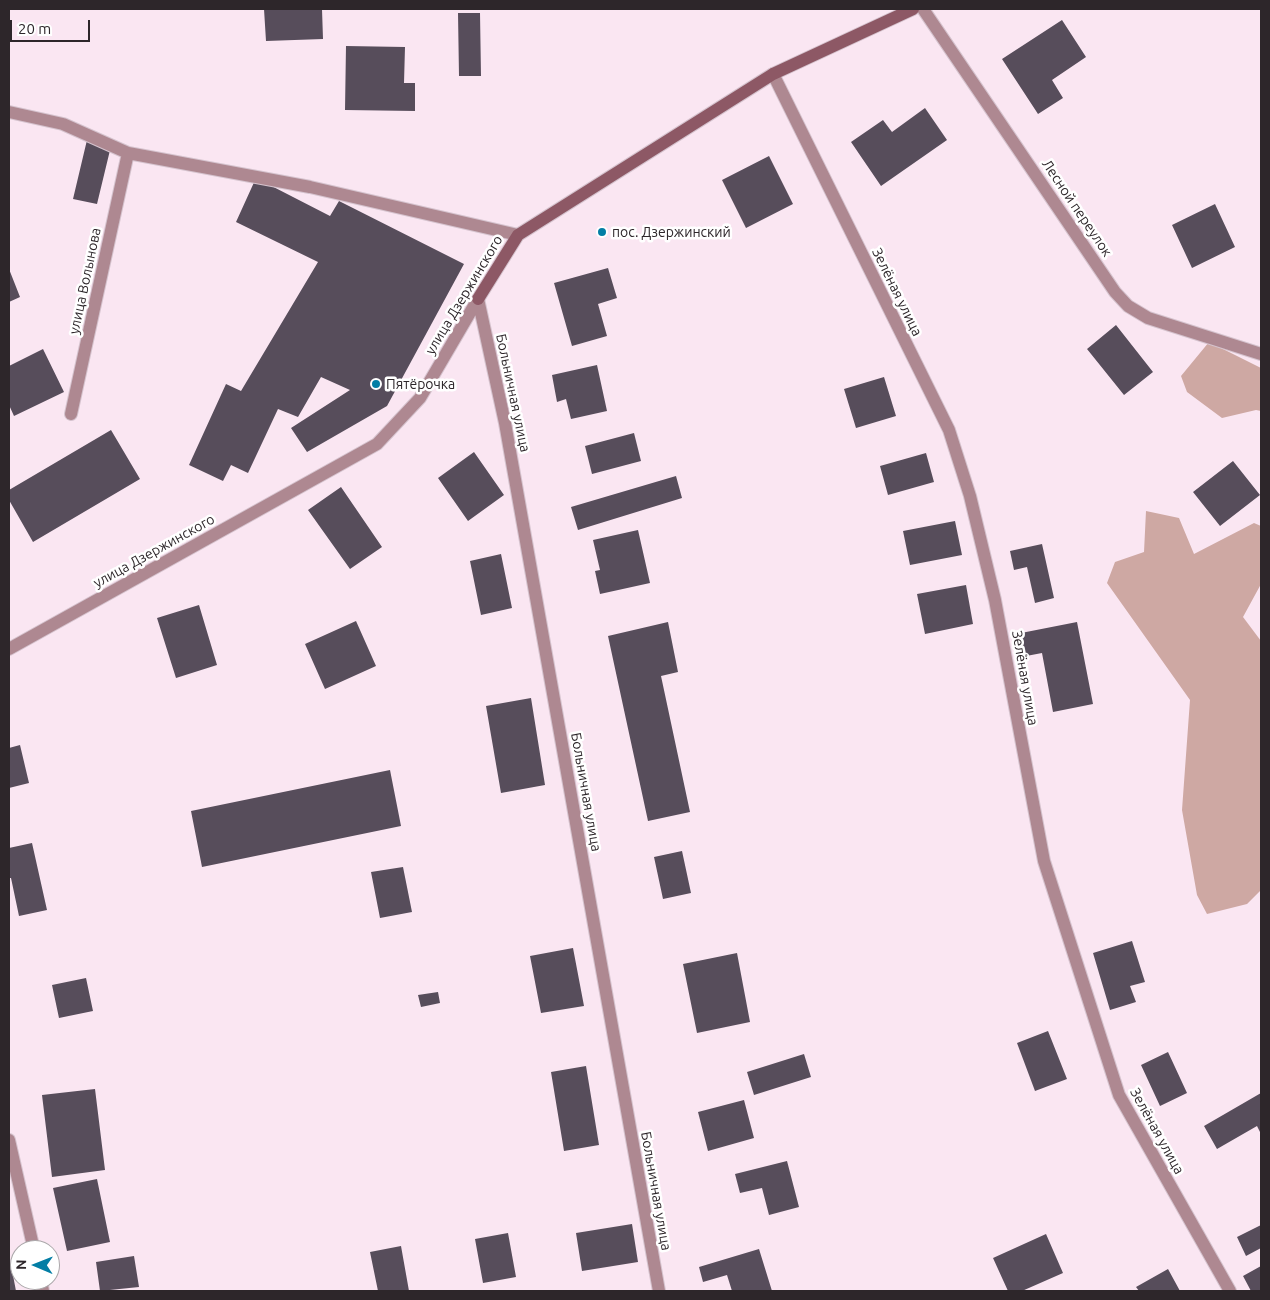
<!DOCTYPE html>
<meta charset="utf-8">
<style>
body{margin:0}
#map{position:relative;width:1270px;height:1300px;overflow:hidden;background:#fae6f2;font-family:Ubuntu,sans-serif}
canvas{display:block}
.frame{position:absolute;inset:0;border:10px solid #2d262a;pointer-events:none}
.north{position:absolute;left:10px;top:1240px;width:50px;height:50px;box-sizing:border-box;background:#fff;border:1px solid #aba8aa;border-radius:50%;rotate:271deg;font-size:14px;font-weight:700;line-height:20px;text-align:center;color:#2d262a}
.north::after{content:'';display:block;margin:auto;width:18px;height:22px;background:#037ea5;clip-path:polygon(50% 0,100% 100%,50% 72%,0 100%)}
.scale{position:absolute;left:10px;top:20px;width:80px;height:22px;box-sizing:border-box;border:2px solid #2d262a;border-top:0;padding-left:6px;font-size:15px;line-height:18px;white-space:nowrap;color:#2d262a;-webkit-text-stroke:4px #fff;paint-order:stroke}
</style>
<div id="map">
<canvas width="1270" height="1300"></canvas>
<div class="frame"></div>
<div class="north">N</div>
<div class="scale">20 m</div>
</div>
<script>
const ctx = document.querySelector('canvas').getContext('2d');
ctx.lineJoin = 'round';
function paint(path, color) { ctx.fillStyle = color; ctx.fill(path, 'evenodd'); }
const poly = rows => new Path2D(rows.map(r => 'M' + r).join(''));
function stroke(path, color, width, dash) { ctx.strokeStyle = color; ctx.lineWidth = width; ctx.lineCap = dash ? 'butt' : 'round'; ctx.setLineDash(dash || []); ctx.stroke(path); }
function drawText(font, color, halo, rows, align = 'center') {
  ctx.font = font + ' Ubuntu,sans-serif'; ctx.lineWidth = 5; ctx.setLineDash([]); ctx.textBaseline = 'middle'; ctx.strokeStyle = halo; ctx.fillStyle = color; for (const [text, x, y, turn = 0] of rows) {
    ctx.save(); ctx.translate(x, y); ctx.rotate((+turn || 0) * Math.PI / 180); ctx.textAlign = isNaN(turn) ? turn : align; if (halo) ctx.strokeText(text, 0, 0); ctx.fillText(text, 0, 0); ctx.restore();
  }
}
paint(poly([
 [1209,342,1261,368,1261,411,1256,410,1222,418,1187,392,1181,376],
 [1146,511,1179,518,1194,554,1254,523,1261,526,1261,584,1243,617,1261,641,1261,890,1247,904,1207,914,1197,895,1182,810,1190,700,1107,583,1115,562,1144,552]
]), '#cea8a3');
paint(poly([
 [264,9,322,9,323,39,266,41],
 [458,13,480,13,481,76,459,76],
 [1062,20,1086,57,1052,80,1063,98,1038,114,1002,59],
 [346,46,405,47,404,83,415,83,415,111,345,110],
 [925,108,947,140,881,186,851,142,883,120,892,132],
 [87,140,111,146,97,204,73,199],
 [769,156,793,204,746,228,722,180],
 [256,178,330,216,339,201,464,264,387,406,307,452,291,428,350,390,321,377,298,417,278,409,248,473,231,465,223,481,189,465,226,384,241,391,318,262,236,222],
 [1215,204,1235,247,1192,268,1172,225],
 [608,268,617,298,598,304,607,336,572,346,554,283],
 [9,269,20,297,9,302],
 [1116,325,1153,372,1124,395,1087,349],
 [43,349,64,392,14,416,9,405,9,366],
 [597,365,607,411,571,419,566,399,557,402,552,375],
 [884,377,896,416,856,428,844,389],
 [111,430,140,479,33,542,9,500,9,490],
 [634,433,641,461,592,474,585,446],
 [474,452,504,495,468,521,438,478],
 [926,453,934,482,888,495,880,466],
 [1233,461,1260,495,1220,526,1193,492],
 [676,476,682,498,578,530,571,507],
 [341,487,382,547,350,569,308,510],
 [955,521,962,555,910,565,903,531],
 [638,530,650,583,600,594,595,571,600,570,593,540],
 [1042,544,1054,598,1035,603,1027,567,1014,570,1010,551],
 [501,554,512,608,481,615,470,561],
 [966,585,973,624,925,634,917,594],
 [199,605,217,665,176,678,157,618],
 [356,621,376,666,325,689,305,644],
 [668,622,678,672,661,676,690,812,648,821,608,636],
 [1077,622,1093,704,1053,712,1042,653,1021,657,1016,634],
 [531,698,545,785,501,793,486,706],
 [20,745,29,783,9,788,9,748],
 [390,770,401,826,202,867,191,811],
 [32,843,47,910,19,916,11,878,9,878,9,848],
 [682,851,691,893,663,899,654,857],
 [403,867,412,912,380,918,371,872],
 [1132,941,1145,982,1130,986,1136,1002,1110,1010,1093,953],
 [573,948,584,1006,541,1013,530,956],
 [737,953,750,1022,697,1033,683,964],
 [86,978,93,1011,59,1018,52,985],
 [438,992,440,1003,421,1007,418,995],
 [1048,1031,1067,1079,1035,1091,1017,1043],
 [1168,1052,1187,1093,1160,1106,1141,1065],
 [804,1054,811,1077,754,1095,747,1072],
 [586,1066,599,1145,564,1151,551,1072],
 [95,1089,105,1170,52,1177,42,1095],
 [1261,1093,1261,1134,1257,1126,1217,1149,1204,1126],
 [744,1100,754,1138,708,1151,698,1112],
 [787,1161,799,1207,769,1215,762,1188,740,1193,735,1174],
 [97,1179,110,1242,67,1251,53,1188],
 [632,1224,638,1262,582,1271,576,1233],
 [1261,1225,1261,1248,1246,1256,1237,1237],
 [508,1233,516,1277,483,1283,475,1239],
 [1046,1234,1063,1273,1022,1291,1008,1291,993,1258],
 [401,1246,409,1291,378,1291,370,1252],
 [759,1249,772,1291,732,1291,727,1275,703,1282,699,1267],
 [134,1256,139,1287,100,1291,96,1262],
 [11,1265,16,1291,9,1291,9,1266],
 [1261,1266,1261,1291,1251,1291,1243,1276],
 [1168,1269,1180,1291,1139,1291,1136,1287]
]), '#574d5b');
const street = poly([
 [923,9,1115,292,1128,306,1148,318,1261,354],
 [773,74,949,430,970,496,995,600,1044,861,1119,1095,1230,1291],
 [9,112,63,124,128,153,310,187,518,235],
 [478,299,505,423,659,1291],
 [71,414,128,153],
 [9,649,377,444,420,398,478,299],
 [9,1140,34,1250],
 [41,1280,43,1291]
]);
const secondary = poly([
 [478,299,518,235,773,74,913,9]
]);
stroke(street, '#d5c3ce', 14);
stroke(secondary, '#d5c3ce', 14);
stroke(street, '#ae8891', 12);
stroke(secondary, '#8d5865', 12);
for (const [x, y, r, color] of [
 [602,232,5,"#037ea5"],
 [376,384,5,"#037ea5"]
]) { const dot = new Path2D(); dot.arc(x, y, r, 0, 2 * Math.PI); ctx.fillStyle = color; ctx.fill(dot); stroke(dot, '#fff', 2); }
drawText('14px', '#2d262a', '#fff', [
 ["Лесной переулок",1077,208,56],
 ["улица Волынова",85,281,-78],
 ["Зелёная улица",897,292,64],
 ["улица Дзержинского",464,295,-59],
 ["Больничная улица",513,393,78],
 ["улица Дзержинского",154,551,-29],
 ["Зелёная улица",1025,678,80],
 ["Больничная улица",586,792,80],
 ["Зелёная улица",1157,1131,61],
 ["Больничная улица",656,1191,80]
]);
drawText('14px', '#2d262a', '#fff', [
 ["пос. Дзержинский",612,232],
 ["Пятёрочка",386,384]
], 'left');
</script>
